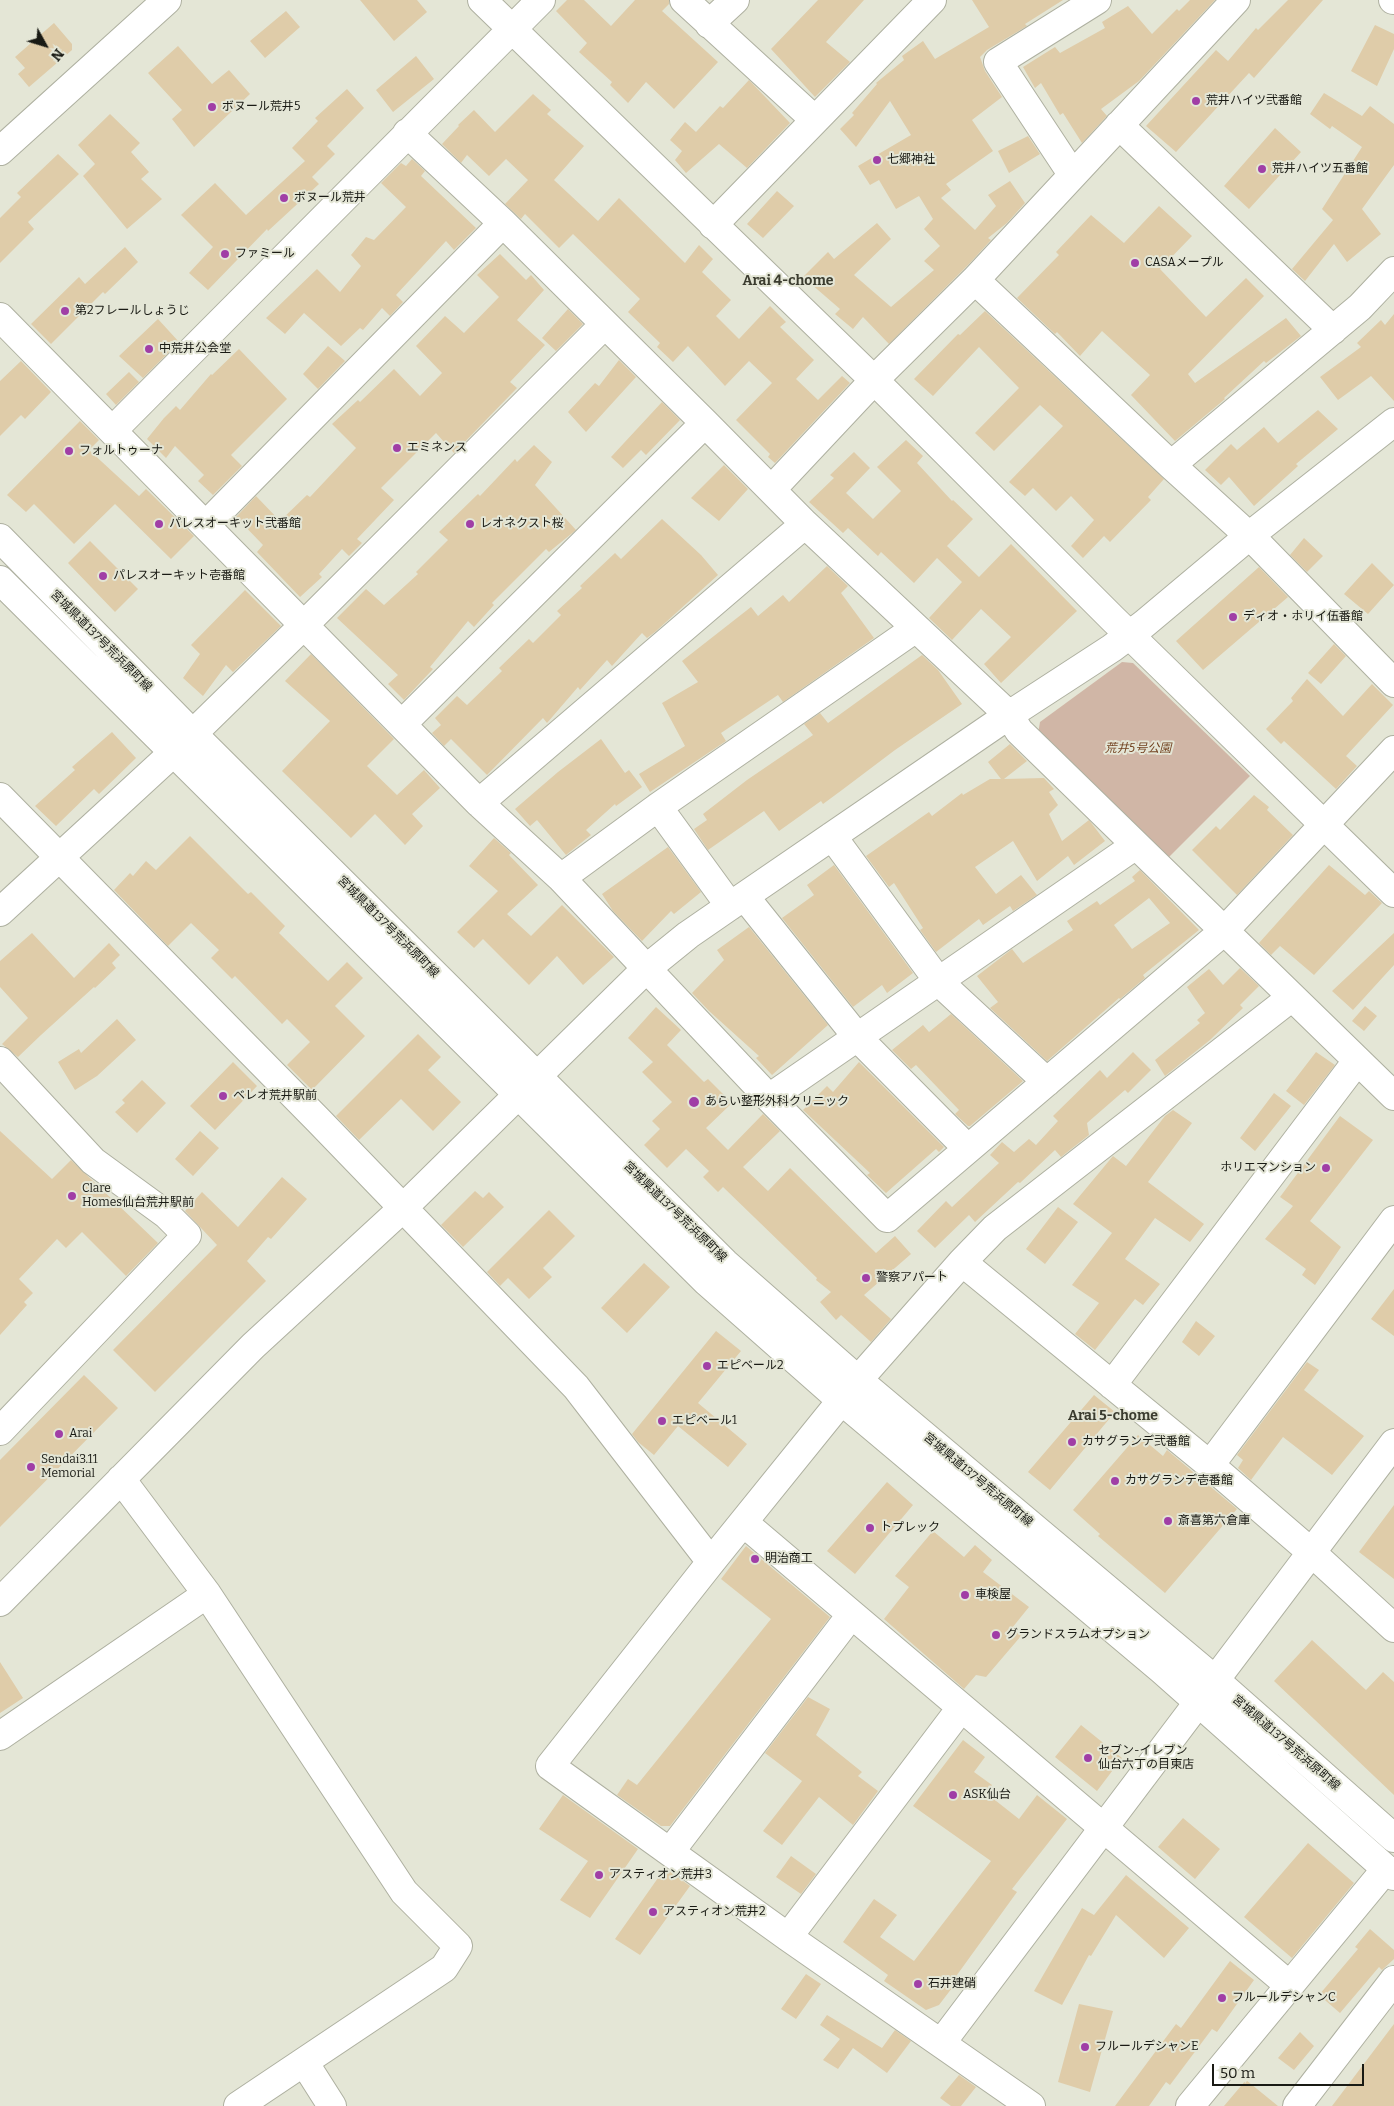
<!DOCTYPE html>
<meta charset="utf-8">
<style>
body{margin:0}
#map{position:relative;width:1394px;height:2106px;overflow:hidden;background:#e4e6d6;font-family:Bitter,serif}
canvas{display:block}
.north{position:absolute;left:20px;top:20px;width:50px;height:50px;-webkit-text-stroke:4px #e4e6d6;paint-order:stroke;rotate:129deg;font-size:14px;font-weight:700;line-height:20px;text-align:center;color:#191a14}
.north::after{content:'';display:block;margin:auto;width:18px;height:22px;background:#191a14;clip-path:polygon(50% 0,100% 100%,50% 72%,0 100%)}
.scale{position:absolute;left:1212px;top:2064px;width:152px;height:22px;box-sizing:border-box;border:2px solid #191a14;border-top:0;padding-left:6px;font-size:15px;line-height:18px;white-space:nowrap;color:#191a14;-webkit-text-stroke:4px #e4e6d6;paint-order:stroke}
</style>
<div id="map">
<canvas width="1394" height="2106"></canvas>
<div class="north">N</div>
<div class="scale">50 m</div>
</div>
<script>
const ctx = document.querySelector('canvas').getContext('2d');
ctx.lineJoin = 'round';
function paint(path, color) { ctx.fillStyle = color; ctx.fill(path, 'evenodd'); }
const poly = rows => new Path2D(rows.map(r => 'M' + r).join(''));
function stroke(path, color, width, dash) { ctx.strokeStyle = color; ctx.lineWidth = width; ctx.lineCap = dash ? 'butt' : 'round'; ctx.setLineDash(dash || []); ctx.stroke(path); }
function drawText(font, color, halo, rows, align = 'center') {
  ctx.font = font + ' Bitter,"Noto Sans JP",serif'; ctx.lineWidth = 4; ctx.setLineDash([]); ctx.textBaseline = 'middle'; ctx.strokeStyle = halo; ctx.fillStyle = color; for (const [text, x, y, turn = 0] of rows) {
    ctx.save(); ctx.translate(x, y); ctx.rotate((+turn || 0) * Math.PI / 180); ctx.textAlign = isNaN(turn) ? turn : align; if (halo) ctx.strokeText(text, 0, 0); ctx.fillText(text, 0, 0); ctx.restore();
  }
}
paint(poly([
 [1122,662,1133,663,1250,776,1169,857,1038,734,1040,722]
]), '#d0b6a6');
paint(poly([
 [360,0,417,0,427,12,394,41],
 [567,0,584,0,611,26,635,0,669,0,669,4,662,11,718,62,674,109,646,82,628,103,610,85,612,82,579,52,587,43,556,11],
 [818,0,864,0,826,42,850,62,815,97,771,49],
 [972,0,1063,0,1025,24,1027,26,987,50,980,57,985,71,1002,97,972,120,993,151,946,184,951,190,941,198,975,230,996,206,988,195,1010,181,1025,203,1007,223,988,238,991,240,969,264,889,344,863,317,853,329,835,314,840,309,803,277,828,252,834,259,877,223,891,239,854,275,891,307,934,270,924,261,940,246,924,229,933,219,919,196,896,209,879,180,870,185,858,166,911,135,890,101,856,147,840,129,854,115,852,113,877,84,876,83,904,60,902,56,923,41,935,59,989,27],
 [1190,0,1215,0,1139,81,1101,109,1107,116,1082,143,1063,113,1060,115,1041,83,1035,88,1023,67,1055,47,1060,53,1105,28,1102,22,1128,6,1152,34,1177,9,1179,11],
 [1288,0,1323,0,1254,78,1249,73,1176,152,1146,126,1216,50,1228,61,1256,28,1258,30],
 [286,11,300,27,265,58,250,41],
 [54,23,72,44,72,50,29,87,18,74,25,68,15,57],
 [1375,25,1394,34,1394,49,1377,86,1351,71],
 [178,46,212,84,229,70,250,94,194,147,172,119,182,110,148,73],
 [416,56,434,79,393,112,376,90],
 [749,80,790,123,747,168,719,144,686,173,675,160,682,151,670,140,685,122,696,132,720,106,723,108],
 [347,89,364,108,327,146,335,154,312,177,319,184,268,231,267,229,208,290,189,273,213,247,181,215,215,183,246,215,305,161,292,148,318,121,315,118],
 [1324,93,1362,116,1370,106,1394,124,1394,165,1362,209,1381,234,1347,262,1334,244,1305,281,1292,269,1333,220,1322,209,1362,147,1332,126,1330,129,1310,114],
 [533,94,551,110,547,114,584,146,554,180,598,221,619,198,685,263,699,245,713,259,702,272,731,300,716,316,739,339,770,306,786,322,780,327,814,360,796,379,818,400,842,376,850,383,775,463,768,457,770,454,736,420,772,383,749,361,725,386,688,346,673,362,657,347,660,343,628,312,640,299,573,234,559,248,525,214,521,219,505,204,528,180,506,159,489,176,467,155,461,163,442,144,459,126,458,125,474,110,495,132],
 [110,114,140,143,131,152,149,172,141,179,162,199,127,229,83,176,95,164,78,145],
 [1275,128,1301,152,1249,209,1224,186],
 [1028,136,1040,154,1009,173,998,151],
 [58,154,79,174,28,222,34,229,0,263,0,218,21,197,17,193],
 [412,159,425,171,421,176,476,228,454,250,446,241,396,295,403,302,390,316,382,308,363,330,360,328,341,346,304,313,285,334,266,318,317,269,340,292,361,266,351,255,366,237,374,240,406,207,381,183,401,163,406,166],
 [777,191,794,206,763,238,747,224],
 [1159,206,1192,236,1160,269,1206,317,1246,278,1264,296,1188,374,1195,383,1286,318,1301,336,1266,363,1264,361,1224,398,1225,399,1175,441,1131,395,1150,375,1102,331,1080,356,1057,332,1055,334,1017,298,1059,255,1056,252,1091,215,1124,243],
 [125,247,138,262,105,294,103,292,51,344,31,324,79,277,85,284],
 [500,254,526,280,531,275,544,290,517,320,545,345,510,382,517,388,454,453,436,433,381,488,394,500,357,539,362,543,349,556,342,549,319,574,322,577,300,597,257,552,263,545,236,517,256,496,280,521,307,495,310,497,356,448,332,424,358,400,360,402,394,369,420,396,442,373,416,346,445,316,464,333,499,297,477,275],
 [568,309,583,324,556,351,542,338],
 [985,311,1164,479,1148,497,1151,500,1110,542,1104,536,1083,558,1071,546,1094,520,1071,496,1056,511,1033,488,1025,496,1009,482,1063,426,1040,405,994,451,975,433,1019,388,979,347,933,396,914,379,958,334,960,335],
 [1394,314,1394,401,1371,376,1338,400,1320,377,1361,347,1357,343,1381,320,1385,325],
 [158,319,179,342,143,378,119,356],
 [328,346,345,361,318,389,303,374],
 [239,349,287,399,231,455,242,466,213,495,198,481,204,475,175,446,166,458,147,439,164,418,176,406,180,410,211,374,212,375],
 [619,360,636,377,586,432,568,412,595,383,599,386],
 [21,361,51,392,25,419,21,415,0,436,0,381],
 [129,372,139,382,116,405,106,394],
 [662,402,680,420,646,455,641,450,623,468,611,457],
 [1318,410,1338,429,1296,464,1298,466,1254,506,1229,477,1221,485,1205,470,1231,444,1237,450,1264,427,1278,443],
 [80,421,99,440,89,450,139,496,146,489,194,536,171,559,115,504,74,544,34,504,26,512,7,495],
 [906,440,923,456,917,463,952,501,953,500,973,519,947,546,979,577,1011,544,1077,611,1001,683,984,664,1011,637,981,609,952,640,929,618,962,582,937,558,914,583,881,552,878,556,848,528,843,533,809,502,834,478,830,475,854,452,870,468,846,493,873,519,901,491,877,467],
 [534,445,552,462,535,485,576,530,549,552,546,549,492,603,494,605,474,627,468,621,430,667,433,669,404,700,388,684,398,675,337,618,366,589,384,605,418,574,416,572,448,540,439,532,478,494,480,496,515,459,517,462],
 [724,465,748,489,719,521,691,498],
 [662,519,701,555,718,575,655,632,647,638,642,633,612,666,607,660,580,690,578,687,547,723,543,718,487,775,451,739,444,746,432,733,441,725,435,718,457,696,467,705,502,671,499,668,529,639,533,643,561,615,557,611,582,588,580,586,615,553,621,559],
 [1304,538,1323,556,1307,572,1290,555],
 [90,541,138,589,115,612,68,563],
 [1372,563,1394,585,1368,614,1344,594],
 [827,566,848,586,841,593,874,638,783,702,778,695,721,733,726,741,650,792,639,774,685,746,662,703,698,682,682,661,751,607,758,616,783,595,789,602],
 [1259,567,1288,597,1203,670,1176,641],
 [245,590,281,626,233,672,226,665,203,696,183,678,200,654,191,645],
 [1334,644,1346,656,1321,684,1308,673],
 [311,654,394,739,367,766,397,795,424,770,440,788,412,814,423,826,405,845,375,814,351,838,282,771,330,721,285,681],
 [922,655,938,670,962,704,895,750,842,790,823,804,821,801,779,831,764,811,708,850,694,829,707,820,703,814,747,780,813,735,804,724,820,713,828,723],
 [1307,679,1343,716,1372,684,1393,705,1346,756,1357,766,1336,789,1284,741,1281,744,1266,729,1293,701,1291,698],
 [112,732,136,758,99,794,94,789,56,826,35,806,75,770,72,767],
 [601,739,625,773,629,770,642,787,616,806,615,804,586,830,591,835,566,855,537,820,530,826,515,809,558,772],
 [1010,744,1027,761,1004,779,1044,778,1054,789,1049,792,1058,805,1049,814,1062,841,1089,820,1105,841,1074,865,1068,856,1037,881,1013,841,975,867,996,894,1021,875,1037,895,1013,911,1010,906,983,925,979,919,936,952,920,930,923,928,894,883,889,887,866,856,929,812,932,816,962,793,963,795,990,779,1001,779,988,762],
 [1254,795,1269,807,1267,810,1293,835,1237,895,1192,850,1216,826,1220,830],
 [190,836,248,894,251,892,285,926,279,933,328,981,347,962,363,978,335,1006,365,1036,312,1090,287,1065,310,1042,287,1019,282,1024,235,976,232,979,211,958,219,950,191,923,168,946,114,890,130,873,133,876,146,861,156,870],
 [494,838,511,853,509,855,538,885,507,914,531,936,562,905,614,957,583,985,557,956,529,985,483,939,474,948,457,932,498,891,469,866],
 [668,847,701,892,674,914,671,911,642,941,613,911,602,894],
 [834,865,913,973,887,993,882,985,853,1007,782,918,814,895,807,885],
 [1329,865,1365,895,1369,891,1382,903,1314,975,1280,946,1271,955,1259,943],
 [1140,870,1199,930,1143,975,1145,978,1120,999,1119,998,1047,1061,990,1008,998,1002,977,976,1012,949,1023,963,1073,930,1067,921,1097,901,1100,905,1135,881,1132,877],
 [1149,898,1170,923,1132,949,1114,925],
 [749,927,828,1025,772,1075,756,1058,759,1056,709,1011,692,993,724,960,717,950],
 [32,933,74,978,109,943,120,955,112,963,116,968,95,988,94,987,41,1035,18,1057,2,1044,28,1018,0,987,0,961],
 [1394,933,1394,965,1353,1010,1332,991],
 [1240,968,1259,986,1240,1005,1243,1008,1210,1040,1165,1076,1155,1060,1200,1023,1197,1020,1205,1013,1187,987,1209,969,1223,985],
 [1365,1006,1377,1016,1364,1031,1352,1021],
 [656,1007,681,1030,667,1045,704,1082,708,1079,732,1103,706,1128,728,1150,763,1114,780,1131,743,1167,768,1191,790,1168,876,1253,895,1236,911,1254,864,1295,891,1319,871,1342,841,1315,836,1320,820,1302,831,1292,816,1280,817,1278,723,1187,718,1192,703,1177,709,1171,686,1149,667,1168,644,1145,660,1129,652,1121,672,1102,642,1072,653,1062,628,1038],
 [951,1014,1023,1081,970,1126,968,1126,955,1114,959,1110,916,1065,911,1069,892,1050,923,1025,929,1032],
 [117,1019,136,1040,97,1076,75,1090,58,1062,79,1049,81,1053],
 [418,1034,441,1057,428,1070,461,1102,433,1131,401,1099,359,1140,336,1116],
 [1133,1052,1151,1070,1128,1093,1125,1090,1087,1123,1089,1135,1061,1157,1055,1150,1020,1183,1018,1182,975,1222,969,1215,935,1248,917,1231,946,1201,952,1207,999,1163,990,1155,1002,1142,1014,1152,1029,1139,1036,1145,1058,1121,1053,1116,1100,1070,1107,1078],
 [1316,1052,1335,1065,1304,1105,1286,1091],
 [233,1062,257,1086,215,1130,190,1106],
 [859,1062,944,1147,939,1152,936,1149,886,1193,867,1175,870,1173,803,1110,827,1086,833,1092],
 [142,1080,166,1103,137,1133,115,1112,125,1103,122,1100],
 [1274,1093,1291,1106,1255,1151,1240,1138],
 [1173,1110,1192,1123,1148,1182,1204,1224,1190,1242,1155,1218,1125,1259,1160,1284,1143,1305,1135,1299,1095,1350,1075,1334,1099,1303,1072,1285,1112,1233,1073,1204,1113,1156,1126,1166,1165,1116],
 [1340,1116,1373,1140,1310,1221,1341,1247,1315,1285,1302,1275,1306,1269,1265,1239,1293,1206,1280,1197],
 [0,1131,52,1179,71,1160,158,1243,126,1276,82,1232,66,1248,57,1239,19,1279,33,1293,24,1302,27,1305,0,1335],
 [200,1131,219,1148,193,1176,175,1159],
 [282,1177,307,1199,271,1239,268,1237,247,1261,266,1281,155,1392,113,1350,217,1245,185,1211,202,1192,238,1227],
 [475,1191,483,1198,489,1192,504,1207,463,1247,441,1225],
 [1058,1207,1078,1222,1045,1264,1026,1249],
 [549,1210,575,1236,543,1268,552,1277,529,1299,508,1278,500,1286,487,1272],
 [644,1263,670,1287,627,1333,601,1308],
 [1394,1289,1394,1336,1371,1319],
 [1196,1321,1215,1336,1199,1356,1182,1342],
 [716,1331,741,1351,698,1403,747,1444,728,1467,678,1426,654,1455,638,1442,632,1434],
 [1307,1362,1319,1370,1304,1390,1364,1436,1332,1475,1283,1437,1251,1480,1238,1468,1243,1460,1237,1455],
 [84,1375,118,1408,0,1527,0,1460],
 [1094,1395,1115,1412,1050,1490,1028,1472],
 [1138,1435,1163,1456,1167,1450,1237,1509,1165,1593,1098,1536,1100,1534,1073,1510],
 [887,1482,913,1505,855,1574,827,1551],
 [1394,1505,1394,1579,1359,1552],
 [933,1531,964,1557,975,1545,992,1560,983,1572,1029,1607,1012,1628,1021,1636,986,1677,976,1675,964,1689,884,1619,909,1587,895,1576],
 [746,1546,830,1617,670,1826,661,1826,617,1795,628,1779,637,1785,771,1619,721,1579],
 [1312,1640,1366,1690,1383,1672,1394,1682,1394,1795,1274,1681],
 [0,1662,23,1698,0,1713],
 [808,1697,830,1709,816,1735,862,1772,858,1776,878,1791,853,1825,819,1797,782,1845,763,1831,802,1781,765,1753],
 [1081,1725,1122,1758,1097,1791,1055,1757],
 [963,1740,985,1757,974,1772,992,1785,986,1793,1019,1819,1037,1795,1067,1819,1012,1889,1017,1892,949,1986,952,1988,939,2005,926,2010,884,1981,888,1975,843,1942,874,1899,897,1915,880,1937,914,1961,991,1861,913,1806],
 [563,1795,638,1849,590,1918,560,1900,588,1861,539,1829],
 [1183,1818,1220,1849,1195,1879,1158,1847],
 [1308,1843,1354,1883,1292,1958,1244,1917],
 [791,1856,816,1874,801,1894,776,1877],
 [665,1868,690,1886,640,1955,615,1939],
 [1126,1875,1189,1928,1164,1958,1116,1915,1091,1956,1089,1955,1062,2005,1034,1991,1082,1908,1094,1915],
 [1370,1929,1394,1950,1394,1959,1382,1970,1379,1967,1340,2013,1319,1995,1358,1949,1355,1947],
 [1230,1961,1254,1980,1217,2032,1212,2029,1170,2085,1166,2082,1149,2106,1115,2106,1176,2024,1181,2028],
 [806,1974,821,1984,796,2019,781,2009],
 [1079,2004,1113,2011,1090,2092,1058,2082],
 [827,2015,882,2048,895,2030,911,2041,887,2073,853,2048,838,2069,823,2060,840,2039,820,2025],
 [1394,2024,1394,2106,1332,2106],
 [1300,2032,1314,2046,1294,2070,1278,2058],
 [959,2075,976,2087,961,2106,951,2106,940,2098],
 [1246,2080,1278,2106,1224,2106]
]), '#dfcca9');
const minor = poly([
 [482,0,874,380,1113,619,1394,893],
 [684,0,815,120],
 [1393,0,1394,0],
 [709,24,735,0],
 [1119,125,1333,330],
 [407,133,503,223,705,423,805,524,1009,715,1019,731,1394,1096],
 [0,151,167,0],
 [1072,174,998,62,1097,0],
 [713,225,932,0],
 [975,280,1171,465,1259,545,1394,683],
 [0,317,479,803,561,878,769,1098,887,1218,1224,931,1394,750],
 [113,430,541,0],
 [1171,465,1360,307,1394,271],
 [772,489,879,375,975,280,1236,0],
 [206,525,503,223],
 [402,724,705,423],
 [0,797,318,1120,576,1387,711,1562],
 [479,803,805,524],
 [658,807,730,906],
 [832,836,939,982,1047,1082],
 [561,878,658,807,916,628],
 [745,897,858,1038,968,1149],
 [0,912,174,752,304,625,605,324],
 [0,1061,93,1161,167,1215,187,1235,0,1431],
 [769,1098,1136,845],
 [962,1262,1210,1465,1311,1552,1394,1628],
 [1112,1385,1357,1061],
 [1210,1465,1394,1220],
 [121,1479,207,1594,404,1892,458,1946,444,1968,238,2106],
 [744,1523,1289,1985],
 [0,1602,253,1346,403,1208,646,969,688,935,730,906,1009,715,1112,648,1144,624,1249,536,1394,422],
 [0,1736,207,1594],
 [670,1852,851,1615],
 [788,1937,961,1708],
 [942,2042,1394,1443],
 [304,2062,332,2106],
 [1031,2106,788,1937,550,1766,711,1562,858,1380,962,1262,995,1228,1292,997],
 [1190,2106,1386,1869],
 [1297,2106,1394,1980]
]);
const major = poly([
 [0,538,192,733,725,1263,858,1380,1214,1679,1394,1838],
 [0,580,707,1282,842,1401,1162,1670,1394,1876]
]);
stroke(minor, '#aeb0a0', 30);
stroke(major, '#aeb0a0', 30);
stroke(minor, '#fff', 28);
stroke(major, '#fff', 28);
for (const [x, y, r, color] of [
 [1196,101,5,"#a03ea6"],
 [212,107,5,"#a03ea6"],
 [877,160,5,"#a03ea6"],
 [1262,169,5,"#a03ea6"],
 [284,198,5,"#a03ea6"],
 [225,254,5,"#a03ea6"],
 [1135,263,5,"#a03ea6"],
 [65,311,5,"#a03ea6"],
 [149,349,5,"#a03ea6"],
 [397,448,5,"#a03ea6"],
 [69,451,5,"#a03ea6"],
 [159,524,5,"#a03ea6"],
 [470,524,5,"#a03ea6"],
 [103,576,5,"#a03ea6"],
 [1233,617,5,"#a03ea6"],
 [223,1096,5,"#a03ea6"],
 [694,1102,6,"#a03ea6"],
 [1326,1168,5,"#a03ea6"],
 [72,1196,5,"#a03ea6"],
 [866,1278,5,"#a03ea6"],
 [707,1366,5,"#a03ea6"],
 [662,1421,5,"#a03ea6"],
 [59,1434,5,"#a03ea6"],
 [1072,1442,5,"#a03ea6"],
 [31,1467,5,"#a03ea6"],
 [1115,1481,5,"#a03ea6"],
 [1168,1521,5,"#a03ea6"],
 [870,1528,5,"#a03ea6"],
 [755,1559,5,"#a03ea6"],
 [965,1595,5,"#a03ea6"],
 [996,1635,5,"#a03ea6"],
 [1088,1758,5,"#a03ea6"],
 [953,1795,5,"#a03ea6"],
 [599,1875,5,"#a03ea6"],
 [653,1912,5,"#a03ea6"],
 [918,1984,5,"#a03ea6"],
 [1222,1998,5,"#a03ea6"],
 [1085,2047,5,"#a03ea6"]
]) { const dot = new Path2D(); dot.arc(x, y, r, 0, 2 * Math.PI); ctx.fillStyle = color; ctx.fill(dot); stroke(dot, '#e4e6d6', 2); }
drawText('12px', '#191a14', '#e4e6d6', [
 ["荒井ハイツ弐番館",1206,101],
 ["ボヌール荒井5",222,107],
 ["七郷神社",887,160],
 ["荒井ハイツ五番館",1272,169],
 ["ボヌール荒井",294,198],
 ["ファミール",235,254],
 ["CASAメープル",1145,263],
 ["第2フレールしょうじ",75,311],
 ["中荒井公会堂",159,349],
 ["エミネンス",407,448],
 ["フォルトゥーナ",79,451],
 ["パレスオーキット弐番館",169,524],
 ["レオネクスト桜",480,524],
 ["パレスオーキット壱番館",113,576],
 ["ディオ・ホリイ伍番館",1243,617],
 ["ベレオ荒井駅前",233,1096],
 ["あらい整形外科クリニック",705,1102],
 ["ホリエマンション",1316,1168,"right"],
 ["Clare",82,1189],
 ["Homes仙台荒井駅前",82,1203],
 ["警察アパート",876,1278],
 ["エピベール2",717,1366],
 ["エピベール1",672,1421],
 ["Arai",69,1434],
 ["カサグランデ弐番館",1082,1442],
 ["Sendai3.11",41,1460],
 ["Memorial",41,1474],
 ["カサグランデ壱番館",1125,1481],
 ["斎喜第六倉庫",1178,1521],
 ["トプレック",880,1528],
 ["明治商工",765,1559],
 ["車検屋",975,1595],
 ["グランドスラムオプション",1006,1635],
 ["セブン-イレブン",1098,1751],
 ["仙台六丁の目東店",1098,1765],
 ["ASK仙台",963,1795],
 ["アスティオン荒井3",609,1875],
 ["アスティオン荒井2",663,1912],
 ["石井建硝",928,1984],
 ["フルールデシャンC",1232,1998],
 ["フルールデシャンE",1095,2047]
], 'left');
drawText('12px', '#191a14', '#e4e6d6', [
 ["宮城県道137号荒浜原町線",101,641,45],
 ["宮城県道137号荒浜原町線",388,927,45],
 ["宮城県道137号荒浜原町線",675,1212,44],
 ["宮城県道137号荒浜原町線",978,1480,40],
 ["宮城県道137号荒浜原町線",1286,1743,41]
]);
drawText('italic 12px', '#724220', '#e4e6d6', [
 ["荒井5号公園",1138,749]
]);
drawText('bold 14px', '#3b3c2f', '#e4e6d6', [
 ["Arai 4-chome",788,281],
 ["Arai 5-chome",1113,1416]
]);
</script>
